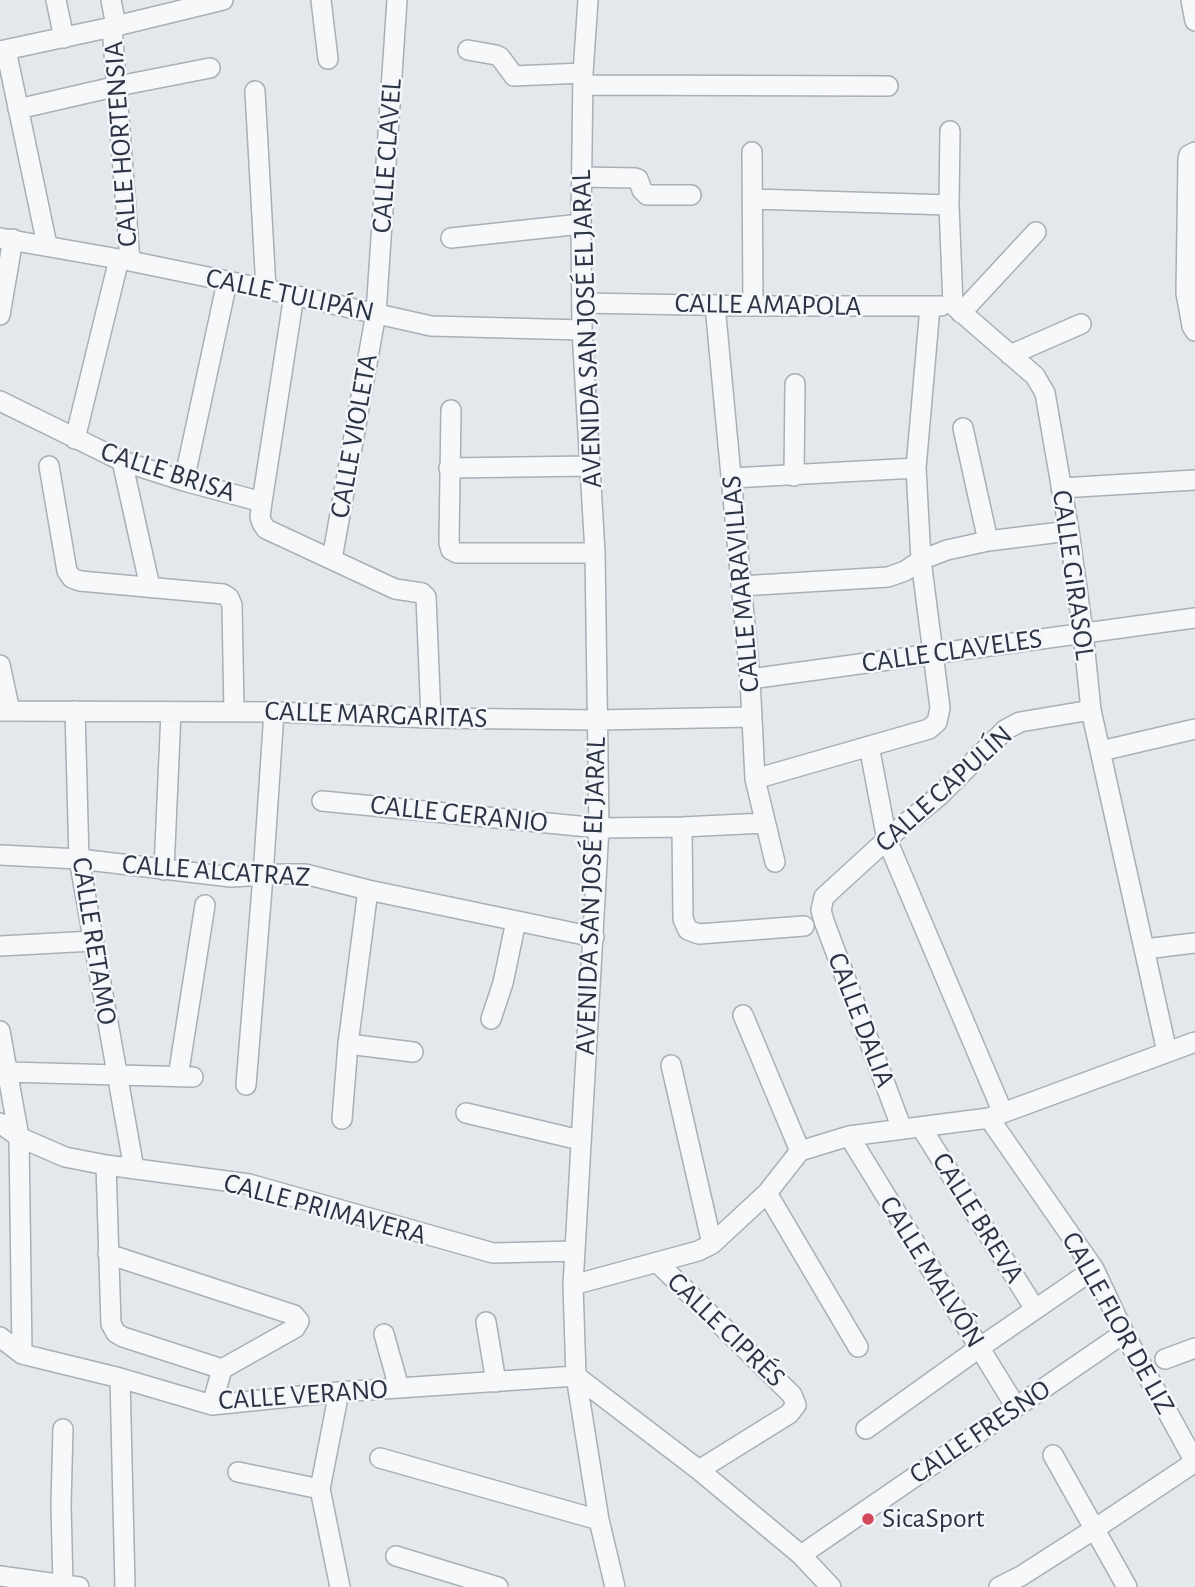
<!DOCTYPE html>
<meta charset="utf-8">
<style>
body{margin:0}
canvas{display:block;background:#e4e7ec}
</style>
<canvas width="1195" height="1587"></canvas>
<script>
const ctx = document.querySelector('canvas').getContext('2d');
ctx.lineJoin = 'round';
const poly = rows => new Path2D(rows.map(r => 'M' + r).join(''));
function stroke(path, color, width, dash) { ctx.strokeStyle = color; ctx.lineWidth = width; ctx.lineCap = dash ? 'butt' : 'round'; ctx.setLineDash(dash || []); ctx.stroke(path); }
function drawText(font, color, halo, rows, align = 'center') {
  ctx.font = font + ' "Alegreya Sans",sans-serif'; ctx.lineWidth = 5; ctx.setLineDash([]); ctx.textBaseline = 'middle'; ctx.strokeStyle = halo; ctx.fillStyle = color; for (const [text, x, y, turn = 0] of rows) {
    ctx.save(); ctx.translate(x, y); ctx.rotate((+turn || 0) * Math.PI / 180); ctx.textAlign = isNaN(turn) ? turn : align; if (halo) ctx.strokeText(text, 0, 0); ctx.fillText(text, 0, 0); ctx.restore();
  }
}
const minor = poly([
 [56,0,64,38],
 [111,0,116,26],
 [321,0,328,59],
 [588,0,583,73,581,224,582,330,595,553,599,828,573,1285,576,1376,599,1520,615,1587],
 [1191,0,1195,21],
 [112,27,130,261],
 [6,50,47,245],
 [468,50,496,55,500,57,514,76,583,73],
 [0,51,112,27,223,0],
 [583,85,888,86],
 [255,91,266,289],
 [18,109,118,86,210,68],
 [950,131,949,205,953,305,1035,376,1045,393,1069,531,1083,632,1091,710,1167,1052],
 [752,152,753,306],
 [1195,152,1189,155,1188,159,1186,293,1192,326,1195,331],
 [582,177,635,178,638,179,642,190,647,195,691,195],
 [753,199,949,205],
 [0,238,130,261,266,289,431,326,582,330],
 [451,238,581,224],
 [294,295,262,502,260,517,262,523,266,529,395,589,422,593,426,597,431,718],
 [582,303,753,306,941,306],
 [715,305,750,679,755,779,775,862],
 [961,313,1036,232],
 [0,315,13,239],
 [1010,355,1081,324],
 [0,401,122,461,184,481,262,502],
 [451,410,449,543,451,550,457,553,595,553],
 [963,428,988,541],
 [75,439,119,259],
 [122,461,150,587],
 [49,466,67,571,72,578,80,581,223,594,229,598,232,605,234,712],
 [449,468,589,466],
 [794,476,795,384],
 [732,478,916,468],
 [184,481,227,282],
 [1061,488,1195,480],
 [332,559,376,313,397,0],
 [741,586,888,577,905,571,921,560,947,550,988,541,1069,531],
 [0,665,10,711],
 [750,679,1195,618],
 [0,711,274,712,431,718,597,720,752,717],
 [75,711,79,859,134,1169],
 [869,746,887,840,1003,1113],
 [1101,751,1195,729],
 [755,779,929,729,937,722,940,708,921,560,916,468,930,307],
 [322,801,599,828,682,827,765,823],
 [682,827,683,919,688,930,699,934,804,926],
 [0,855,79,859,231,877,284,874,305,874,368,890,594,937],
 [164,870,171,712],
 [0,946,93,941],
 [1145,949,1195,943],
 [743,1015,800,1151],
 [491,1019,503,983,516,921],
 [0,1031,19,1137,22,1354],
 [348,1044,413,1052],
 [671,1065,712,1244],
 [7,1072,193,1077],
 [178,1077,205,905],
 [246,1085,263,876,274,712],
 [466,1113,580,1140],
 [989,1118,1094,1269,1124,1333,1195,1462,1096,1528,1021,1576,999,1587],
 [342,1119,348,1044,368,890],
 [0,1123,19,1137,65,1157,106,1165,249,1184,493,1253,575,1251],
 [921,1127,1035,1309],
 [902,1129,824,921,821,910,824,897,895,832,939,796,1005,730,1020,722,1091,710],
 [849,1136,1016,1407],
 [106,1165,111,1324,116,1333,123,1337,222,1369],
 [767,1193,858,1347],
 [108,1254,294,1315,299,1321,295,1328,222,1369,212,1405],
 [658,1263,792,1395,796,1405,789,1414,699,1470],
 [573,1285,698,1251,712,1244,767,1193,800,1151,849,1136,989,1118,1195,1042],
 [486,1322,496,1382],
 [384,1334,399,1388],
 [0,1337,22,1354,120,1378,212,1405,339,1392,576,1376],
 [1165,1359,1195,1348],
 [576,1376,699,1470,801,1555,831,1587],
 [120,1378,125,1587],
 [339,1392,320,1489,340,1587],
 [63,1429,61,1505,63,1585],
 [866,1429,979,1348,1094,1269],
 [1053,1455,1127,1587],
 [380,1458,599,1520],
 [238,1472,320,1489],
 [801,1555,1124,1333],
 [396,1556,498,1587],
 [0,1576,79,1587]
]);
stroke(minor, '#a9aeb7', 22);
stroke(minor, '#f7f8fa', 19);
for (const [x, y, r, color] of [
 [868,1519,7,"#d1495b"]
]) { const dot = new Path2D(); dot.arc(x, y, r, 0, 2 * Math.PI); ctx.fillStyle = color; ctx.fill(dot); stroke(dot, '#f4f6f9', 2.5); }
drawText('28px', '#2b3445', '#f4f6f9', [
 ["CALLE HORTENSIA",121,144,-94],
 ["CALLE CLAVEL",387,156,-86],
 ["CALLE TULIPÁN",290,295,12],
 ["CALLE AMAPOLA",768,305,1],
 ["AVENIDA SAN JOSÉ EL JARAL",587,329,-92],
 ["CALLE VIOLETA",354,436,-80],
 ["CALLE BRISA",168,472,18],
 ["CALLE GIRASOL",1073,575,82],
 ["CALLE MARAVILLAS",741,584,-95],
 ["CALLE CLAVELES",952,651,-8],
 ["CALLE MARGARITAS",376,715,2],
 ["CALLE CAPULÍN",944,789,-42],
 ["CALLE GERANIO",459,814,6],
 ["CALLE ALCATRAZ",216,871,4],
 ["AVENIDA SAN JOSÉ EL JARAL",591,896,-88],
 ["CALLE RETAMO",94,941,81],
 ["CALLE DALIA",861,1020,69],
 ["CALLE PRIMAVERA",325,1209,15],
 ["CALLE BREVA",978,1218,58],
 ["CALLE MALVÓN",932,1272,58],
 ["CALLE FLOR DE LIZ",1118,1323,61],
 ["CALLE CIPRÉS",726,1330,44],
 ["CALLE VERANO",303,1395,-4],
 ["CALLE FRESNO",980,1432,-34]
]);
drawText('28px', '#2b3445', '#f4f6f9', [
 ["SicaSport",882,1519]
], 'left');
</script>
